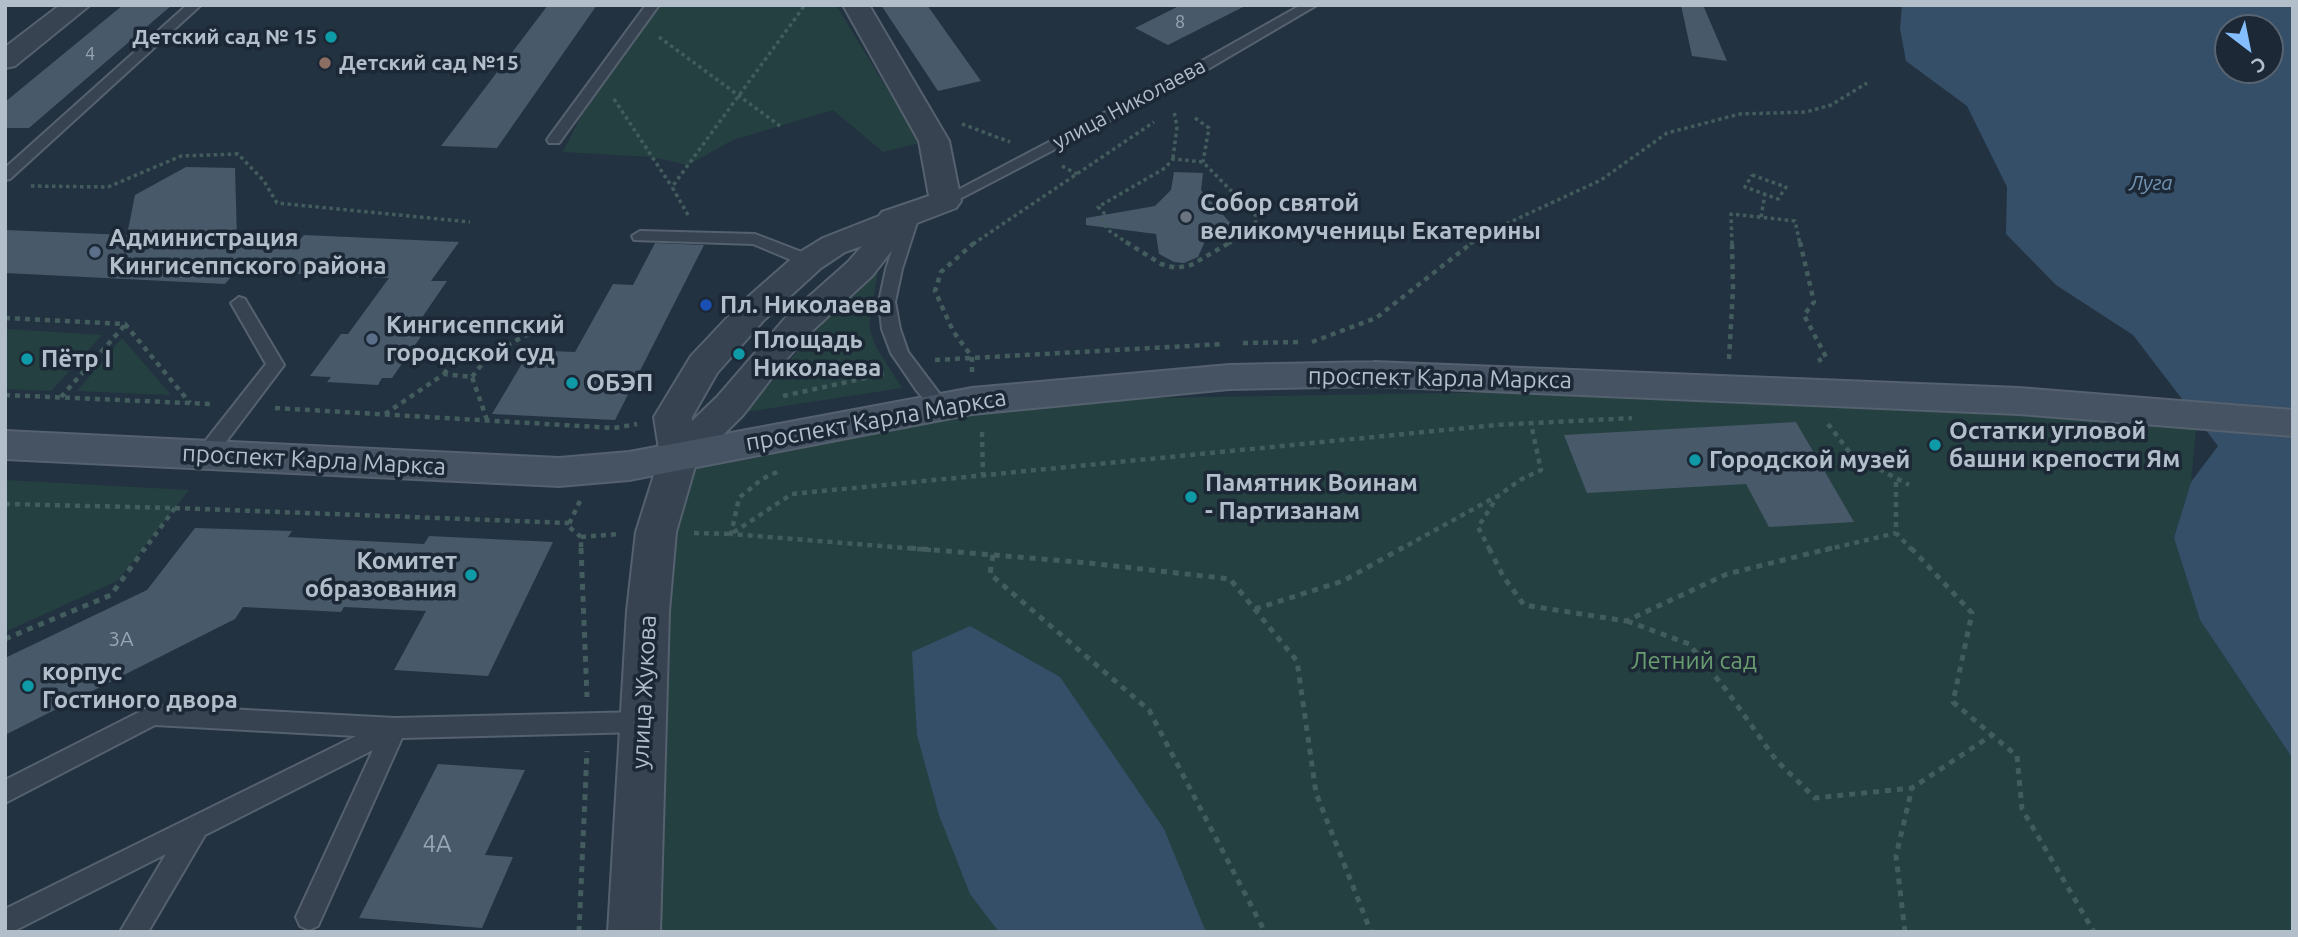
<!DOCTYPE html>
<meta charset="utf-8">
<style>
body{margin:0}
#map{position:relative;width:2298px;height:937px;overflow:hidden;background:#233240;font-family:Ubuntu,sans-serif}
canvas{display:block}
.frame{position:absolute;inset:0;border:7px solid #b3becb;pointer-events:none}
.north{position:absolute;left:2214px;top:14px;width:70px;height:70px;box-sizing:border-box;background:#1c2835;border:2px solid #586471;border-radius:50%;rotate:148deg;font-size:19px;font-weight:700;line-height:28px;text-align:center;color:#b3becb}
.north::after{content:'';display:block;margin:auto;width:24px;height:32px;background:#84beff;clip-path:polygon(50% 0,100% 100%,50% 72%,0 100%)}
</style>
<div id="map">
<canvas width="2298" height="937"></canvas>
<div class="frame"></div>
<div class="north">С</div>
</div>
<script>
const ctx = document.querySelector('canvas').getContext('2d');
ctx.lineJoin = 'round';
function paint(path, color) { ctx.fillStyle = color; ctx.fill(path, 'evenodd'); }
const poly = rows => new Path2D(rows.map(r => 'M' + r).join(''));
function stroke(path, color, width, dash) { ctx.strokeStyle = color; ctx.lineWidth = width; ctx.lineCap = dash ? 'butt' : 'round'; ctx.setLineDash(dash || []); ctx.stroke(path); }
function drawText(font, color, halo, rows, align = 'center') {
  ctx.font = font + ' Ubuntu,sans-serif'; ctx.lineWidth = 7; ctx.setLineDash([]); ctx.textBaseline = 'middle'; ctx.strokeStyle = halo; ctx.fillStyle = color; for (const [text, x, y, turn = 0] of rows) {
    ctx.save(); ctx.translate(x, y); ctx.rotate((+turn || 0) * Math.PI / 180); ctx.textAlign = isNaN(turn) ? turn : align; if (halo) ctx.strokeText(text, 0, 0); ctx.fillText(text, 0, 0); ctx.restore();
  }
}
paint(poly([
 [653,5,836,5,920,143,883,152,833,110,733,140,688,165,652,157,563,152,600,78],
 [878,270,869,327,876,347,902,388,746,412,818,327],
 [5,329,102,335,51,391,5,389],
 [122,338,171,395,77,391],
 [1749,388,2197,418,2191,482,2174,538,2200,620,2293,759,2293,932,633,932,679,456,972,401],
 [5,480,189,490,117,581,5,632]
]), '#254041');
paint(poly([
 [1902,5,2293,5,2293,759,2200,620,2174,538,2191,482,2218,446,2133,335,2056,285,2006,234,2007,187,1967,106,1906,61,1900,29],
 [2228,28,2270,28,2270,70,2228,70],
 [970,626,1060,677,1164,829,1206,932,999,932,970,894,939,815,917,735,912,652]
]), '#354f68');
paint(poly([
 [123,5,172,5,29,128,5,128,5,102],
 [548,5,597,5,497,148,441,146],
 [881,5,927,5,981,81,938,91],
 [1181,5,1247,5,1168,45,1135,28],
 [1681,5,1703,5,1727,61,1692,56],
 [186,167,235,168,237,239,298,242,304,235,459,242,431,281,447,281,410,335,422,335,392,378,382,378,378,385,327,382,331,377,310,376,341,334,348,334,389,278,236,271,225,284,5,273,5,230,127,235,135,195],
 [1174,172,1203,173,1201,190,1240,234,1210,230,1198,257,1184,263,1174,262,1159,254,1156,234,1086,225,1086,218,1155,206,1171,190],
 [655,243,704,245,615,420,492,414,530,350,575,352,613,284,633,285],
 [1796,422,1854,522,1769,527,1746,484,1587,493,1564,435],
 [195,528,292,531,288,537,424,544,429,536,553,542,488,676,394,670,426,611,344,607,341,612,243,607,235,619,5,735,5,658,147,590],
 [438,764,525,770,485,855,513,857,482,928,359,918]
]), '#48596a');
const service = poly([
 [187,5,201,5,10,179,5,180,5,168,187,5],
 [646,5,659,5,559,143,549,143,547,140,549,137,646,5],
 [1301,5,1317,5,1203,72,950,204,945,206,937,201,1193,66,1301,5],
 [912,208,920,213,902,269,895,302,900,329,908,352,948,405,945,410,939,412,933,410,917,391,891,353,882,329,879,302,886,269,904,213,912,208],
 [640,231,755,234,815,257,817,261,809,266,803,265,753,244,634,240,632,236,640,231],
 [239,297,245,299,284,365,213,459,206,461,199,459,196,454,199,449,266,364,231,303,239,297],
 [153,705,395,718,641,712,649,715,652,722,649,729,641,732,402,738,318,926,309,930,300,926,296,917,373,750,205,835,148,932,120,932,166,854,14,931,5,932,5,909,356,736,155,725,5,803,5,780,153,705]
]);
const minor = poly([
 [60,5,90,5,15,66,5,68,5,47,60,5],
 [843,5,869,5,949,141,961,201,956,208,904,228,893,249,872,276,811,332,783,363,743,415,692,466,679,470,666,466,660,456,654,417,691,356,740,304,797,254,823,238,879,216,882,212,929,196,919,141,843,5],
 [862,246,848,262,787,316,717,397,692,421,692,417,717,373,764,320,821,268,845,252,862,246]
]);
const tertiary = poly([
 [679,442,692,446,698,456,676,532,669,611,660,932,608,932,627,611,636,532,660,456,666,446,679,442]
]);
const secondary = poly([
 [1374,362,2019,388,2293,410,2293,436,2019,414,1374,386,1229,389,972,414,629,480,559,486,5,459,5,431,559,458,629,452,972,388,1229,365,1374,362]
]);
stroke(service, '#55616e', 4);
stroke(minor, '#55616e', 4);
stroke(tertiary, '#55616e', 4);
stroke(secondary, '#55616e', 4);
stroke(poly([
 [659,37,780,126],
 [614,99,672,187],
 [1195,118,1209,128,1203,162],
 [962,124,1010,142],
 [1173,158,1177,127,1174,111],
 [1062,166,1077,174],
 [1752,175,1786,187,1778,199,1745,187,1752,175],
 [31,186,108,187,181,156,238,154,264,181,277,203,470,222],
 [688,215,672,187,805,5],
 [1761,217,1765,194],
 [973,244,1154,122],
 [1129,244,1108,230,1103,222,1104,213,1098,207,1165,168,1173,159,1203,162,1256,216,1255,228,1228,244],
 [1470,244,1480,236,1601,180,1667,133,1740,114,1806,112,1831,105,1867,83],
 [1732,244,1731,214,1795,221,1800,244]
]), '#435d5e', 3.5, [3.5, 3.5]);
stroke(poly([
 [1126,242,1161,264,1176,268,1191,265,1231,242],
 [1800,242,1814,302,1804,315,1826,357,1818,361],
 [5,318,125,324,190,403],
 [1312,342,1376,318,1473,242],
 [1243,343,1301,342],
 [489,355,547,324],
 [1729,359,1733,290,1732,242],
 [935,360,1224,344],
 [972,372,972,357,953,331,935,291,941,272,975,242],
 [444,374,460,351,489,355,472,377],
 [5,395,211,404],
 [783,396,884,374],
 [61,397,125,325],
 [275,408,614,428,637,424],
 [385,414,444,374,472,377,487,420],
 [1828,424,1851,454,1909,485],
 [982,432,983,475],
 [777,472,762,479,739,498,731,534,931,550],
 [1896,482,1896,533,1912,550],
 [580,501,568,526,581,537,581,550],
 [5,504,175,508,144,550],
 [175,508,569,523],
 [694,533,731,534,792,494,1496,425,1632,418],
 [581,537,619,534],
 [1399,550,1497,496],
 [1490,550,1478,527,1498,496,1520,480,1541,470,1531,424],
 [1825,550,1896,533]
]), '#435d5e', 4.5, [5, 5]);
stroke(poly([
 [581,548,587,697],
 [910,548,1089,563,1230,579,1297,661,1316,793,1371,932],
 [1489,548,1503,576,1524,605,1626,621,1727,574,1832,548],
 [1911,548,1972,613,1953,702,2017,756,2022,809,2094,932],
 [993,555,990,574,1149,710,1265,932],
 [1255,609,1343,581,1402,548],
 [1627,621,1689,644,1727,691,1776,760,1815,798,1912,788,1992,735],
 [5,639,111,595,145,548],
 [579,932,587,751],
 [1905,932,1896,856,1912,788]
]), '#435d5e', 5, [6, 6]);
paint(service, '#374350');
paint(minor, '#374350');
paint(tertiary, '#374350');
paint(secondary, '#455363');
for (const [x, y, r, color] of [
 [331,37,7,"#0f9aa8"],
 [325,63,7,"#8d6e63"],
 [1186,217,7,"#6b7280"],
 [95,252,7,"#5c6f8a"],
 [706,305,7,"#1a4fb4"],
 [372,339,7,"#5c6f8a"],
 [739,354,7,"#0f9aa8"],
 [27,359,7,"#0f9aa8"],
 [572,383,7,"#0f9aa8"],
 [1935,445,7,"#0f9aa8"],
 [1695,460,7,"#0f9aa8"],
 [1191,497,7,"#0f9aa8"],
 [471,575,7,"#0f9aa8"],
 [28,686,7,"#0f9aa8"]
]) { const dot = new Path2D(); dot.arc(x, y, r, 0, 2 * Math.PI); ctx.fillStyle = color; ctx.fill(dot); stroke(dot, '#1c2835', 2.5); }
drawText('18px', '#98a5b3', null, [
 ["8",1180,22],
 ["4",90,54]
]);
drawText('bold 21px', '#b3becb', '#1c2835', [
 ["Детский сад № 15",317,37],
 ["Детский сад №15",339,63,"left"]
], 'right');
drawText('21px', '#b3becb', '#1c2835', [
 ["улица Николаева",1129,104,-28]
]);
drawText('italic 21px', '#7192b0', '#1c2835', [
 ["Луга",2151,183]
]);
drawText('21px', '#98a5b3', null, [
 ["3А",121,639]
]);
drawText('bold 24px', '#b3becb', '#1c2835', [
 ["Собор святой",1200,203],
 ["великомученицы Екатерины",1200,231],
 ["Администрация",109,238],
 ["Кингисеппского района",109,266],
 ["Пл. Николаева",720,305],
 ["Кингисеппский",386,325],
 ["городской суд",386,353],
 ["Площадь",753,340],
 ["Николаева",753,368],
 ["Пётр I",41,359],
 ["ОБЭП",586,383],
 ["Остатки угловой",1949,431],
 ["башни крепости Ям",1949,459],
 ["Городской музей",1709,460],
 ["Памятник Воинам",1205,483],
 ["- Партизанам",1205,511],
 ["Комитет",457,561,"right"],
 ["образования",457,589,"right"],
 ["корпус",42,672],
 ["Гостиного двора",42,700]
], 'left');
drawText('24px', '#b3becb', '#1c2835', [
 ["проспект Карла Маркса",1440,378,1],
 ["проспект Карла Маркса",876,420,-10],
 ["проспект Карла Маркса",314,460,3],
 ["улица Жукова",644,692,-87]
]);
drawText('24px', '#699d70', '#1c2835', [
 ["Летний сад",1694,661]
]);
drawText('24px', '#98a5b3', null, [
 ["4А",437,844]
]);
</script>
